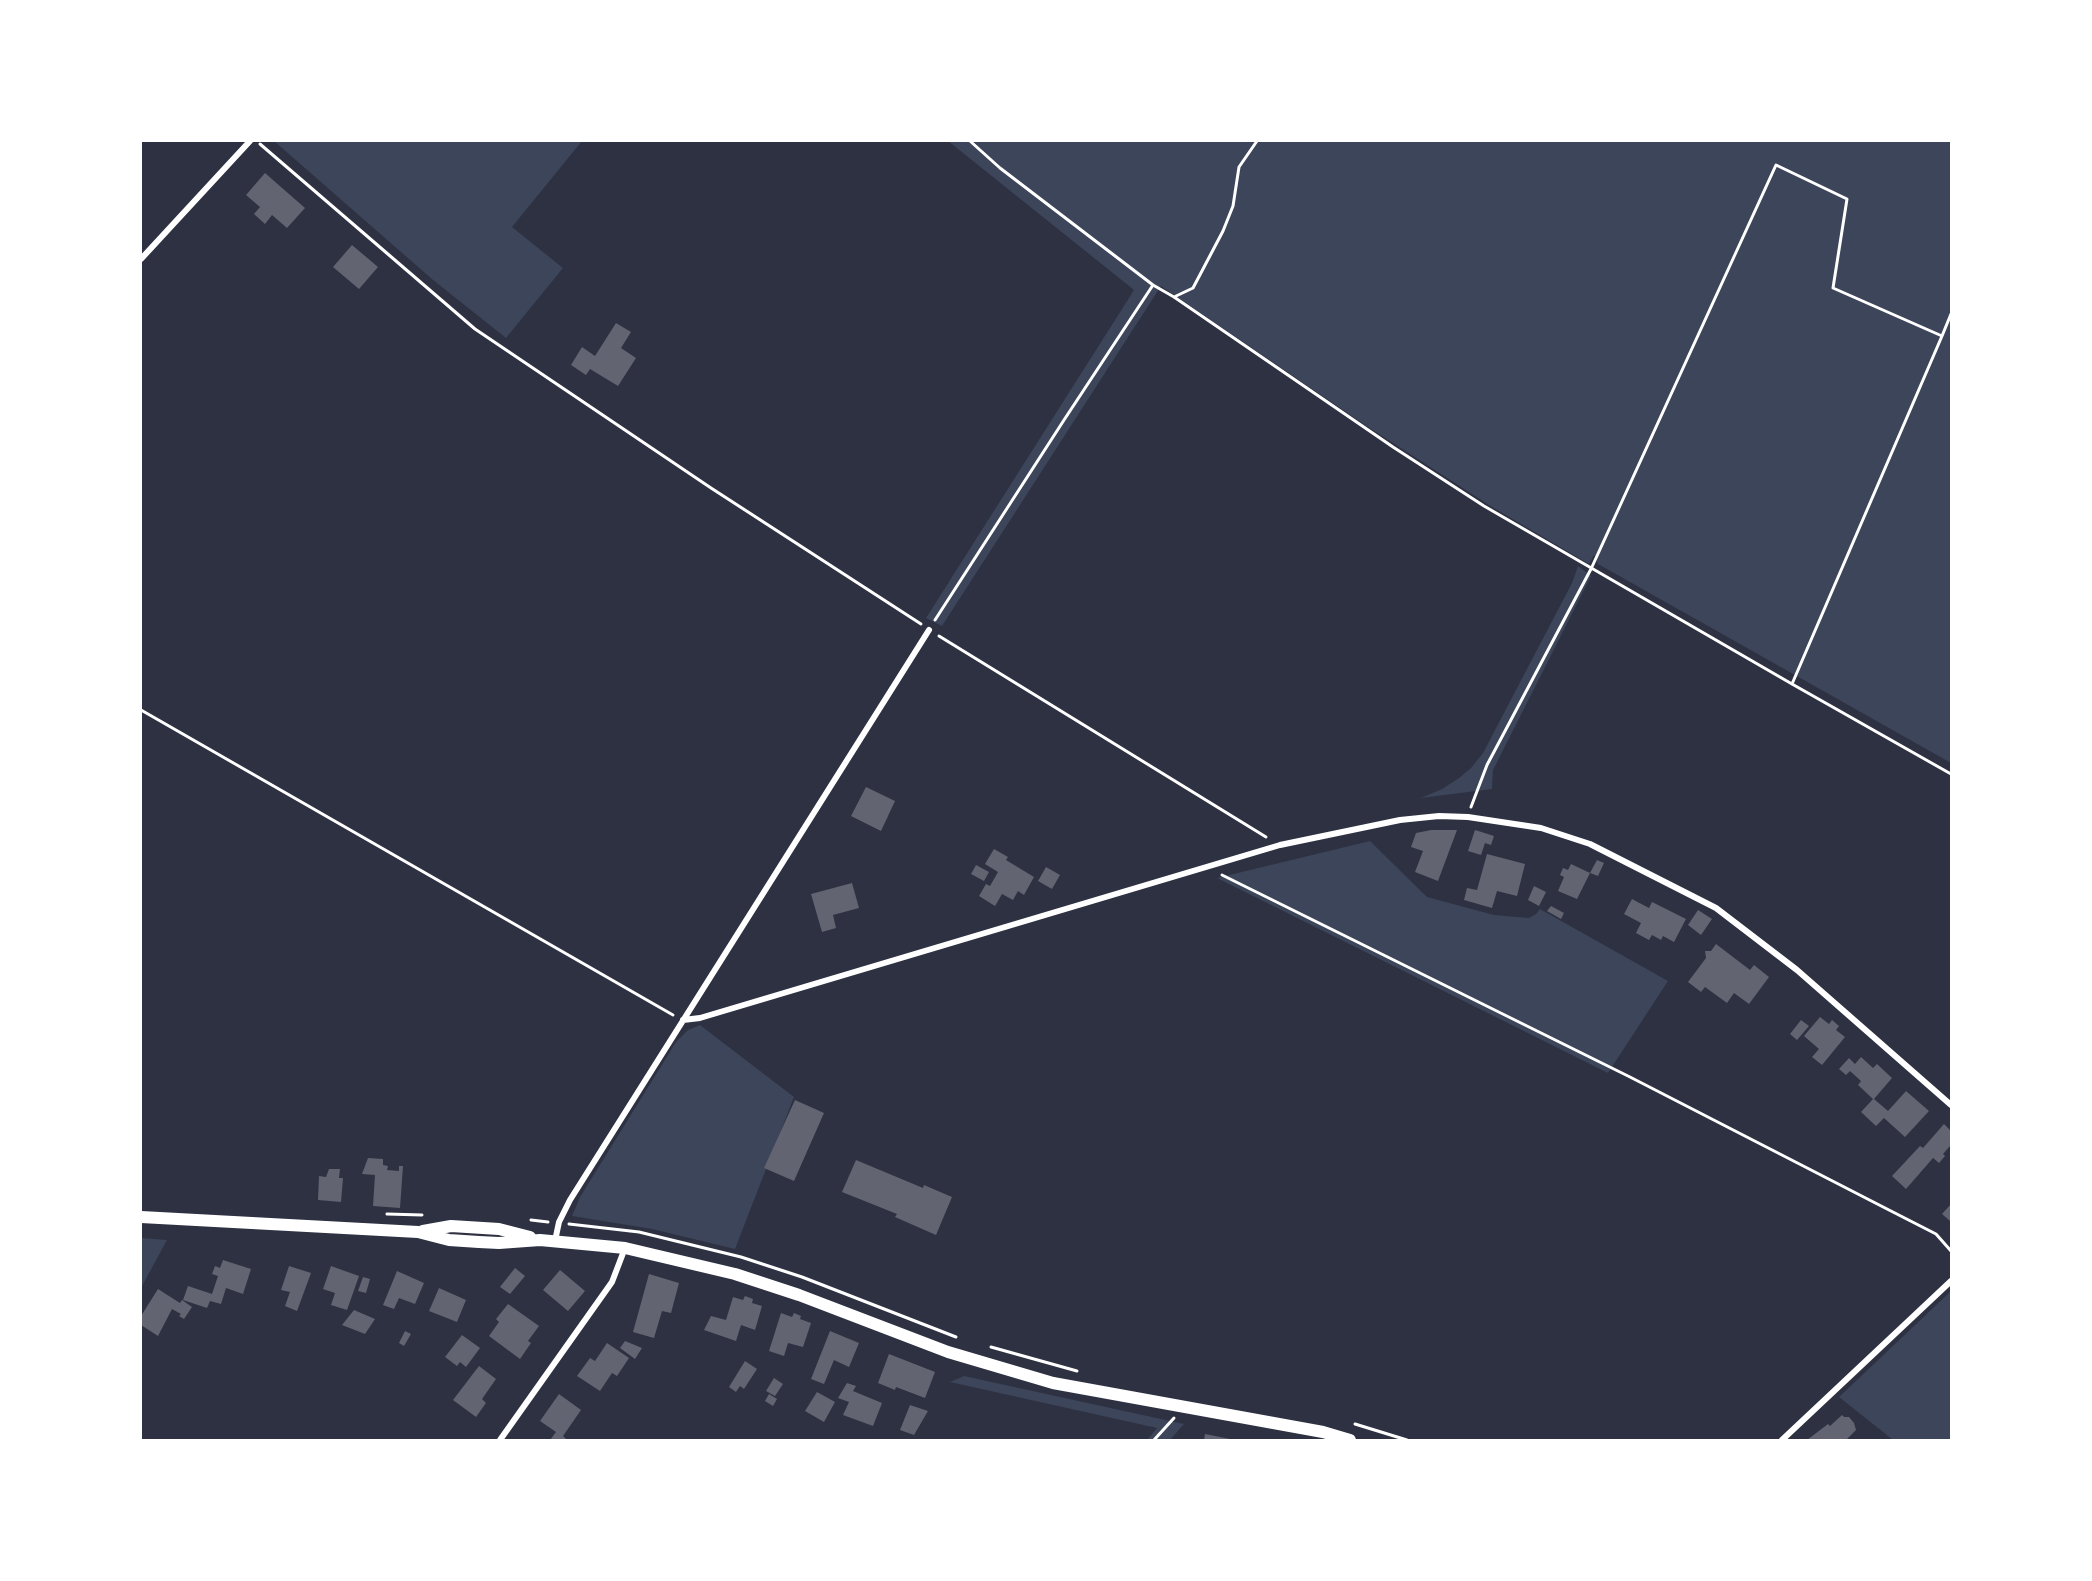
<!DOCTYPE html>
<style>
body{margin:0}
#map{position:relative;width:2092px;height:1581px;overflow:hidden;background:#2d3142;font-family:Overpass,sans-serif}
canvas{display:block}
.frame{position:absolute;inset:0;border:142px solid #fff;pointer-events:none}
</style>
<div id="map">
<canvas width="2092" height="1581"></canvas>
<div class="frame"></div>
</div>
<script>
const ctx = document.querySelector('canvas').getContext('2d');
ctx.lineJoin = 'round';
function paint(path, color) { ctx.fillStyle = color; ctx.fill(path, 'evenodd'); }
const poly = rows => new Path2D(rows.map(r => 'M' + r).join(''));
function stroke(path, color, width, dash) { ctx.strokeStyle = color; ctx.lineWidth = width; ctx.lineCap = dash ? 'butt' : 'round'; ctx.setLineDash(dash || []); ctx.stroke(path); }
paint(poly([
 [274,141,582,141,512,227,563,268,506,338,433,280],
 [948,141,1951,141,1951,763,1598,564,1594,555,1589,564,1492,507,1365,425,1161,286,942,626,926,618,1134,290],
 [1578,566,1591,576,1493,770,1492,789,1421,798,1442,789,1459,778,1471,768,1483,753,1572,583],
 [1370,841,1427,897,1494,915,1529,918,1536,914,1540,909,1668,981,1608,1073,1217,878],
 [700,1025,794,1097,735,1249,652,1229,572,1216,580,1197,676,1042,688,1030],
 [141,1238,167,1240,141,1288],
 [1951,1291,1951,1440,1893,1440,1839,1397],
 [964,1376,1184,1424,1170,1440,1147,1440,1157,1428,950,1382]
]), '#3c4559');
paint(poly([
 [265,173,305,208,287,228,272,215,265,224,254,214,260,207,246,195],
 [352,245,378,267,359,289,333,267],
 [616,323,631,332,621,348,636,358,618,386,590,369,586,375,571,365,582,347,595,356],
 [866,787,895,801,881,831,851,816],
 [1431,830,1457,830,1438,881,1415,872,1423,851,1411,847,1416,833],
 [1475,830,1494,836,1491,845,1485,843,1481,855,1468,851],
 [994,849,1008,857,1006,860,1034,877,1024,895,1018,891,1013,900,1002,894,995,906,979,896,986,884,990,886,998,872,985,864],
 [1487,854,1525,864,1517,896,1497,891,1492,908,1464,900,1467,888,1477,890],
 [1597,860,1604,863,1598,876,1590,873],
 [1571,864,1590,873,1577,899,1558,891,1564,877,1560,875,1563,868,1568,870],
 [976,865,989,872,984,881,971,874],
 [1046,867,1060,875,1052,889,1038,881],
 [852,883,859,908,833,915,836,928,822,932,811,894],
 [1534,886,1546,892,1539,906,1528,900],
 [1632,899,1649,908,1652,902,1686,919,1674,942,1663,936,1661,940,1652,935,1649,940,1636,933,1641,923,1624,914],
 [1551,906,1564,913,1561,919,1547,911],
 [1698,910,1712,919,1701,935,1688,925],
 [1716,944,1750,970,1754,965,1769,977,1749,1004,1734,993,1727,1003,1705,987,1701,992,1688,982,1706,958,1705,951,1711,951],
 [1820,1017,1829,1024,1832,1020,1839,1026,1836,1030,1845,1037,1822,1065,1812,1057,1819,1049,1804,1036],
 [1801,1020,1809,1026,1797,1040,1790,1034],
 [1861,1057,1873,1068,1877,1064,1892,1078,1874,1099,1888,1111,1906,1091,1929,1111,1905,1137,1884,1118,1876,1126,1861,1112,1873,1099,1858,1085,1861,1081,1850,1071,1846,1075,1839,1069,1849,1058,1855,1064],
 [795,1100,824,1113,794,1181,764,1168],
 [1944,1124,1951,1131,1951,1147,1950,1146,1943,1154,1945,1156,1939,1163,1933,1158,1906,1189,1892,1176,1920,1146,1923,1148],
 [368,1158,383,1159,383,1165,388,1166,387,1170,399,1171,399,1166,403,1166,400,1208,373,1206,375,1175,362,1174],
 [856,1160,923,1188,924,1185,952,1197,936,1235,895,1217,897,1214,842,1192],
 [329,1169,340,1169,339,1178,343,1178,341,1202,318,1200,319,1176,326,1177],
 [1951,1204,1951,1220,1950,1221,1942,1214],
 [223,1260,251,1269,243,1294,226,1288,221,1304,210,1301,207,1308,183,1300,188,1286,212,1294,218,1276,212,1274,215,1266,220,1268],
 [289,1266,311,1273,297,1311,285,1306,290,1292,281,1290],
 [331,1266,359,1276,347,1310,331,1305,335,1293,323,1289],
 [515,1268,525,1276,510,1294,500,1287],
 [560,1270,585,1291,568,1311,543,1290],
 [397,1271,424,1283,415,1304,399,1298,394,1309,383,1305],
 [649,1274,679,1283,671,1313,662,1311,654,1338,633,1332],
 [363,1277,370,1279,366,1293,358,1291],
 [439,1288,466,1300,457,1322,429,1311],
 [158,1289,180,1303,182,1300,192,1307,184,1319,179,1316,181,1314,172,1309,158,1336,141,1325,141,1316],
 [745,1296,753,1299,752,1303,762,1306,755,1330,741,1325,736,1341,704,1330,711,1316,726,1320,733,1297,743,1300],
 [508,1304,539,1326,528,1341,531,1343,520,1359,489,1336,499,1322,496,1319],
 [354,1310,375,1319,365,1334,342,1325],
 [781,1313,792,1317,794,1313,801,1316,800,1319,811,1323,803,1347,788,1343,784,1356,769,1351],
 [405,1331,411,1334,404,1346,399,1343],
 [830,1331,859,1343,849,1367,834,1360,824,1384,811,1379],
 [462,1335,480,1348,466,1367,460,1362,457,1366,445,1357],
 [625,1341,642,1348,635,1359,620,1348],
 [607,1343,629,1358,617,1376,612,1373,600,1391,577,1376,590,1358,595,1361],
 [889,1354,935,1372,925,1398,896,1387,895,1390,878,1383],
 [745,1361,757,1369,744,1389,740,1386,736,1392,729,1387],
 [479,1366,496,1379,482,1399,486,1403,476,1417,453,1400],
 [774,1378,783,1384,775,1396,766,1391],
 [847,1383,856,1386,853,1391,882,1403,873,1426,843,1415,849,1402,838,1398],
 [817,1392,835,1402,824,1422,805,1411],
 [559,1394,581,1410,563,1436,567,1440,550,1440,556,1432,540,1421],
 [769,1394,777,1399,773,1406,765,1401],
 [910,1405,928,1411,914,1435,900,1430],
 [1842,1415,1844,1417,1849,1417,1854,1423,1856,1430,1846,1440,1807,1440,1828,1424,1830,1426],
 [1205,1434,1230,1439,1230,1440,1204,1440]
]), '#626471');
stroke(poly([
 [970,141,1000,168,1153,285,1174,297,1393,447,1484,506,1792,684,1951,774],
 [260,144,475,329,711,488,921,624],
 [1174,297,1193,288,1223,231,1233,206,1239,167,1257,141],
 [1942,336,1951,314],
 [935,620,1064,420,1153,285],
 [939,636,1266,837],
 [141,710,673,1015],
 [1471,807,1487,765,1591,569,1776,165,1847,199,1833,288,1942,336,1792,684],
 [1222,875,1630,1077,1889,1210,1936,1234,1951,1251],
 [387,1214,422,1215],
 [531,1220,548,1222],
 [569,1224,639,1232,741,1257,802,1277,956,1337],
 [991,1347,1077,1371],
 [1355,1424,1407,1440],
 [1154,1440,1174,1418]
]), '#fff', 3);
stroke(poly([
 [141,259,250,141],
 [683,1020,700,1018,1280,845,1400,820,1439,816,1468,817,1541,828,1590,844,1716,908,1797,970,1951,1105],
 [555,1241,559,1222,570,1200,929,630],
 [500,1440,612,1282,625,1248],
 [1782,1440,1951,1281]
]), '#fff', 6);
stroke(poly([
 [141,1217,418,1232,449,1240,479,1242,499,1243,540,1240,625,1248,735,1274,799,1295,948,1352,1053,1383,1323,1432,1350,1440],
 [423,1231,451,1226,499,1229,530,1237]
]), '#fff', 12);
</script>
